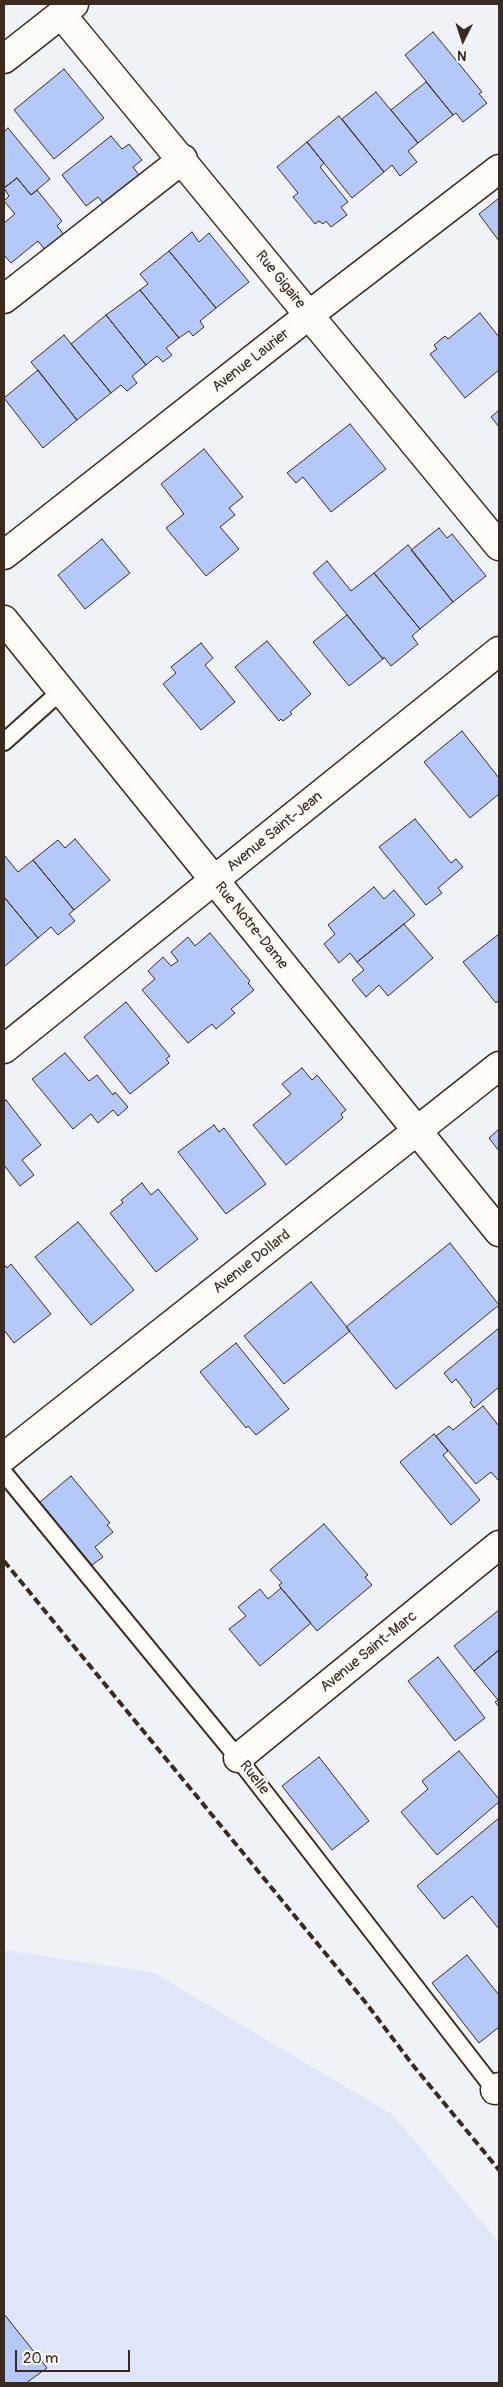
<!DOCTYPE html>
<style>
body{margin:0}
#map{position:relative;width:503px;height:2387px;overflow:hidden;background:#eff2f7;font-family:Pangolin,sans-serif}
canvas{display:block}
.frame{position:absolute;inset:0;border:5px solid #3b2a1e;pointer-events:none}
.north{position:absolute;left:438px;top:15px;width:50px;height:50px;-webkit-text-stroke:4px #fdfcf7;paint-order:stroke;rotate:184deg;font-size:14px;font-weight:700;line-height:20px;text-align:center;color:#3b2a1e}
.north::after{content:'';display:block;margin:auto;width:18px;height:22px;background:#3b2a1e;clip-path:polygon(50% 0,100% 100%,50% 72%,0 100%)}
.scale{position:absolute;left:15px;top:2350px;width:115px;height:22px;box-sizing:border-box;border:2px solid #3b2a1e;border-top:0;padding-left:6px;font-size:15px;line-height:18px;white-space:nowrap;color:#3b2a1e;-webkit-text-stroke:4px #fdfcf7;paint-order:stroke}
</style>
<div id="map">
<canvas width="503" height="2387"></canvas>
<div class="frame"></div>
<div class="north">N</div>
<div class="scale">20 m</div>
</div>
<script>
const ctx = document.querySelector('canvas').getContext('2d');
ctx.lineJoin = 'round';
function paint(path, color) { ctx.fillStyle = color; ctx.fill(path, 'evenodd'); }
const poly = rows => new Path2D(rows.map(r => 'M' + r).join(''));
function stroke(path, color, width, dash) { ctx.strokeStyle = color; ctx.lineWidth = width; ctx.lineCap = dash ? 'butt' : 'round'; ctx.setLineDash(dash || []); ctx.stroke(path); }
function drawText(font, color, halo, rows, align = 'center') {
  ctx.font = font + ' Pangolin,sans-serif'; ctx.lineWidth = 5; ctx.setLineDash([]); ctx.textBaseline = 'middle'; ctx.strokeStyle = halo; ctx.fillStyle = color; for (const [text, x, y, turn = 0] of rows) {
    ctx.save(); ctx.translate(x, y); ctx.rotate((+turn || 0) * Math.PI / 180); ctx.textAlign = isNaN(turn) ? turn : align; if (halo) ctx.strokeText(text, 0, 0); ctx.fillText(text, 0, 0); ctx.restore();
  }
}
paint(poly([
 [4,1950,154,1973,393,2115,499,2243,499,2383,4,2383]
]), '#dee6f7');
const building = poly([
 [433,32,482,92,479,94,487,103,463,122,456,113,453,115,405,55,433,32],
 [64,69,104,118,54,159,14,110,64,69],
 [426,82,453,115,418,143,391,110,426,82],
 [376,92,418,143,408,151,417,162,400,176,392,165,384,172,342,119,376,92],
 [339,116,384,172,352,198,307,142,339,116],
 [8,128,50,179,31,195,17,178,4,188,4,132,8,128],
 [111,136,122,149,129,144,142,160,133,167,139,175,103,203,98,197,86,206,62,175,111,136],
 [307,142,324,163,320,167,348,202,341,207,347,215,331,227,326,221,323,224,319,221,315,224,293,197,298,193,277,167,307,142],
 [17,178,31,195,37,190,62,221,57,226,65,236,46,251,38,241,11,263,4,255,4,223,15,214,4,201,9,196,4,188,17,178],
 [499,198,499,241,479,214,499,198],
 [192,232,199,242,209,233,249,282,216,308,169,251,192,232],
 [169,251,216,308,200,321,204,327,193,336,189,331,179,338,140,290,148,284,140,274,169,251],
 [140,290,179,338,166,348,172,355,163,362,157,356,146,365,106,315,140,290],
 [480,313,499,337,499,370,465,398,430,354,437,349,434,345,445,336,448,339,480,313],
 [106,315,146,365,132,376,137,383,127,391,121,385,111,393,71,344,106,315],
 [64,335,111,393,77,420,31,362,64,335],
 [38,370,77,420,43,448,4,398,38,370],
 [499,410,499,427,491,417,499,410],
 [350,424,386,469,331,512,303,477,296,483,287,473,350,424],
 [204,449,243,497,229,508,235,515,220,527,239,549,206,576,166,528,184,514,161,484,204,449],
 [439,528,447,538,452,534,486,576,453,602,411,550,439,528],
 [102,539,130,573,85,609,58,575,102,539],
 [408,545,453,602,420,629,374,573,408,545],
 [327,561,351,591,374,573,420,629,412,636,418,644,391,666,384,657,383,659,313,573,327,561],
 [347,615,383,659,349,686,313,642,347,615],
 [267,641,311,694,290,712,292,714,283,721,281,719,279,721,235,667,267,641],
 [201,643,213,658,205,665,235,702,201,730,163,684,176,673,171,667,201,643],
 [462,731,499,778,499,794,470,818,424,762,462,731],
 [415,819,451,863,456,859,463,867,438,888,442,893,426,905,379,847,415,819],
 [75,839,110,880,74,910,33,860,58,840,65,848,75,839],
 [4,855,18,872,33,860,74,910,69,914,75,921,58,935,51,927,38,938,4,897,4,855],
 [374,887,384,899,394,890,415,915,357,962,350,953,339,963,324,944,335,934,328,925,374,887],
 [4,897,38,938,5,966,4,964,4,897],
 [404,924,433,958,388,996,379,985,366,997,352,980,364,970,357,962,404,924],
 [210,933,250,981,248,983,254,990,231,1009,235,1013,216,1029,212,1024,188,1043,142,990,155,979,148,971,163,957,171,966,178,961,171,952,188,937,195,946,210,933],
 [499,934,499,1000,496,1003,463,962,499,934],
 [126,1002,170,1056,166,1059,169,1063,130,1094,84,1037,126,1002],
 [65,1053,89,1081,97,1075,113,1095,115,1092,128,1107,118,1116,113,1110,98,1123,91,1114,73,1129,32,1079,65,1053],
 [302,1068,312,1080,317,1075,346,1110,341,1114,343,1118,286,1165,253,1125,291,1094,282,1084,302,1068],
 [6,1100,41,1145,22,1160,34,1175,20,1186,4,1165,4,1102,6,1100],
 [214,1125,219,1132,224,1128,266,1184,226,1214,178,1152,214,1125],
 [499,1129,499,1151,489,1138,499,1129],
 [142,1183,151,1195,158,1189,198,1239,156,1272,110,1213,123,1203,121,1200,142,1183],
 [78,1222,134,1290,91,1325,35,1257,78,1222],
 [450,1243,499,1305,396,1389,346,1327,450,1243],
 [4,1264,7,1268,11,1264,51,1314,14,1343,4,1330,4,1264],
 [311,1282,350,1331,284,1384,244,1336,311,1282],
 [499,1328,499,1387,474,1408,470,1402,472,1400,456,1379,452,1383,444,1373,499,1328],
 [236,1343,289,1409,256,1435,248,1426,246,1428,200,1372,236,1343],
 [483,1406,499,1426,499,1479,498,1480,491,1472,476,1484,436,1436,449,1426,453,1430,483,1406],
 [434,1434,448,1451,443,1455,480,1500,451,1525,400,1462,434,1434],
 [71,1476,110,1523,107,1525,113,1532,95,1547,103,1557,92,1565,40,1502,71,1476],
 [324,1524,368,1575,365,1577,372,1585,317,1631,281,1588,279,1585,282,1583,270,1570,324,1524],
 [281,1588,311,1623,260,1666,229,1629,246,1616,238,1607,260,1589,268,1599,281,1588],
 [499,1610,499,1650,474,1671,454,1646,499,1610],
 [499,1650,499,1707,495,1702,498,1700,474,1671,499,1650],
 [438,1657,485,1718,455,1741,408,1681,438,1657],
 [459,1751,499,1799,499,1802,437,1855,401,1812,428,1789,422,1781,459,1751],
 [319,1757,369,1821,332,1850,282,1786,319,1757],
 [499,1818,499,1929,472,1896,444,1919,417,1886,499,1818],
 [467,1955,499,1995,499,2027,479,2043,432,1983,467,1955],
 [4,2314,47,2368,26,2383,4,2383,4,2314]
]);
paint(building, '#b5c9f8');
stroke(building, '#3b2a1e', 1);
const service = poly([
 [4,742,61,691],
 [4,1473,238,1758,495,2090]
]);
const minor = poly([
 [61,14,499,546],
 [4,59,74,4],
 [4,299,183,159],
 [4,555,309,315,499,169],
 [4,620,499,1232],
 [4,1049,499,651],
 [4,1457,499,1066],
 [238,1758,499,1545],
 [495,2090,499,2087]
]);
stroke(service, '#3b2a1e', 20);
stroke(minor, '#3b2a1e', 31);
stroke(service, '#fdfcf7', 16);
stroke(minor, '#fdfcf7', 28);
stroke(poly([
 [4,1561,366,2003,412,2064,499,2170]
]), '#3b2a1e', 4, [8, 4]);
drawText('15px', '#3b2a1e', '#fdfcf7', [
 ["Rue Gigaire",280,280,51],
 ["Avenue Laurier",251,361,-38],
 ["Avenue Saint-Jean",275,832,-39],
 ["Rue Notre-Dame",251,926,51],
 ["Avenue Dollard",252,1262,-38],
 ["Avenue Saint-Marc",369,1652,-39],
 ["Ruelle",254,1778,52]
]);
</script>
